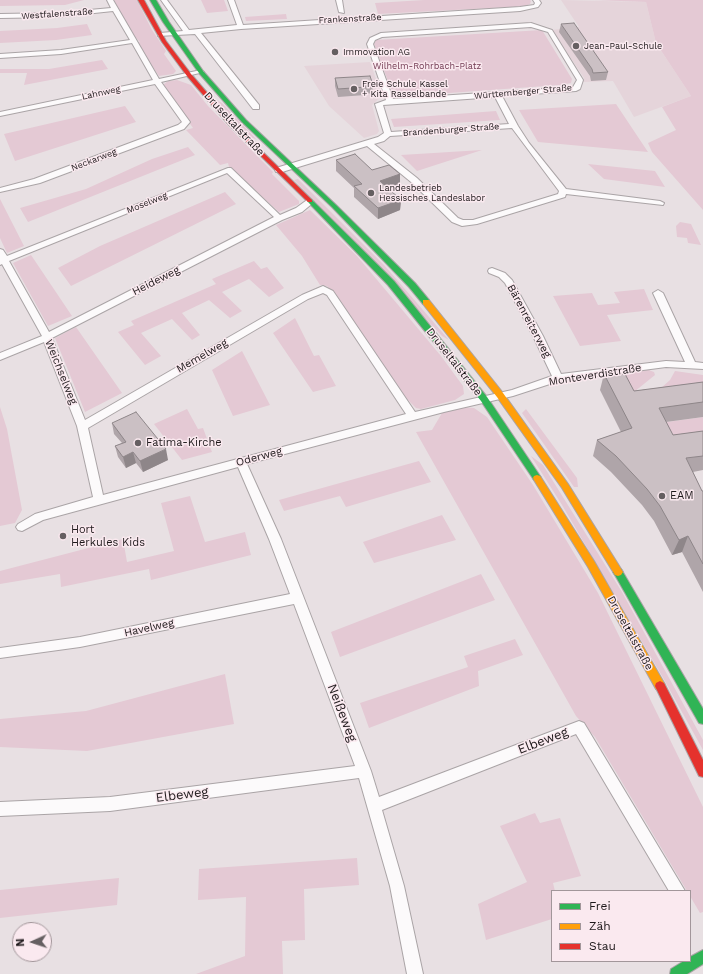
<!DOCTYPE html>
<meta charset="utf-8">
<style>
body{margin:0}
#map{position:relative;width:703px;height:974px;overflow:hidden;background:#e8e0e3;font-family:"Work Sans",sans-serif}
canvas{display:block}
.legend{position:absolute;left:551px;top:890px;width:140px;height:72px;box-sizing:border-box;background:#fae9ef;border:1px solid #a2969a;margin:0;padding:5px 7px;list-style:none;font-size:12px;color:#1e191b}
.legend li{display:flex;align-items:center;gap:8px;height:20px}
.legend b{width:20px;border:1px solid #a2969a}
.north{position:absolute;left:12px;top:922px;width:40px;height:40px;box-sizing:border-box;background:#fae9ef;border:1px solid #a2969a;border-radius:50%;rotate:267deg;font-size:11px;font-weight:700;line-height:16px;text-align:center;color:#1e191b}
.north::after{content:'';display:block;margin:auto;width:14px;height:18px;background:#655f61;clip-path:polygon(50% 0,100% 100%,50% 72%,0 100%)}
</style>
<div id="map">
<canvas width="703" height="974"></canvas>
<ul class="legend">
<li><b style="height:5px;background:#30b455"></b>Frei</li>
<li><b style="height:5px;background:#ff9f0a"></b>Zäh</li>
<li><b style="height:5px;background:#e5322d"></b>Stau</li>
</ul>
<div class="north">N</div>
</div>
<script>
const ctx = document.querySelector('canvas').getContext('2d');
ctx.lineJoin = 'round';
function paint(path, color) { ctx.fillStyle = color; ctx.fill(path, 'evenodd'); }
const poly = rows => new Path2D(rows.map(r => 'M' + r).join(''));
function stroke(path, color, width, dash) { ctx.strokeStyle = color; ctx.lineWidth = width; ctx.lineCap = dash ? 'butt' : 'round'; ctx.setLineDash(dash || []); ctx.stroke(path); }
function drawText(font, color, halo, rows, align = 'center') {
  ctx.font = font + ' "Work Sans",sans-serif'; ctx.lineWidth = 3; ctx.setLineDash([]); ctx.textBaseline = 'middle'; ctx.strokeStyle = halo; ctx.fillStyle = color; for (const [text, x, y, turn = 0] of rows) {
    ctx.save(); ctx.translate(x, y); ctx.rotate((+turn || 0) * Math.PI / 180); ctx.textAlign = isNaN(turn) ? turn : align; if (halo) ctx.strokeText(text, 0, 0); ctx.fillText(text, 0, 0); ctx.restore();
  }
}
paint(poly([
 [561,0,646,2,656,43,691,96,634,117,613,81,583,82,584,78,552,30,579,27],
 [370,62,382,96,372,105,379,131,377,134,364,138,329,106,304,66]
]), '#e5d4da');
paint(poly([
 [0,0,84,0,65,5,0,6],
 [114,0,137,0,152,30,166,51,164,54,176,71,173,74,159,76,136,43,140,42,136,38,133,39],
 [201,0,224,0,228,11,207,13],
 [424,0,530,0,531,1,530,4,525,6,512,7,378,14,375,3],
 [594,0,703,0,703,210,652,152,648,143,676,130,662,107,691,96,656,43,646,2],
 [286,14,287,19,246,21,245,17],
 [87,24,92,35,56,40,0,43,0,31,57,28],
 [542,30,572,79,571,83,560,85,394,97,374,44,376,40],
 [102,60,108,69,24,85,27,73,0,73,0,69,49,69],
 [177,80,191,85,208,106,273,172,272,174,299,201,299,204,279,212,229,167,228,163,220,165,186,130,193,128,163,85,168,81],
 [213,98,222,103,257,140,249,136],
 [616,104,648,152,538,142,519,110],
 [125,106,136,122,15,161,4,134],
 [496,111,500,120,394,127,391,119],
 [188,147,195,155,28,222,20,208,86,189,152,159],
 [482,150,417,171,401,155],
 [588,164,655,171,665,187,604,179],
 [298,179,384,265,449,340,442,336,294,180],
 [225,192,236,204,71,286,58,268,100,246],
 [0,199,24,246,7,253,0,238],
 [310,210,357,256,441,356,463,386,464,394,455,400,421,409,416,408,406,398,337,297,327,286,320,285,302,256,276,225],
 [680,222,691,224,701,245,688,243,687,238,677,237,676,226],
 [31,255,72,316,48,326,13,263],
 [254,261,261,269,267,267,284,288,269,297,249,279,222,292,242,311,230,318,209,300,182,313,200,335,192,340,172,319,141,333,161,356,145,365,118,332,134,325,131,321,216,284,212,279],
 [644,289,653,310,607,315,621,341,580,346,553,296,592,293,598,305,620,303,614,292],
 [295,318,314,356,319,355,336,386,313,392,273,333],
 [76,327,122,393,85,412,55,338],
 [242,351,270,405,233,416,212,370],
 [646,369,654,372,655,375,634,392,608,374],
 [675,371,703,375,703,397,642,405,670,380],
 [0,407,7,429,22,510,15,523,0,526],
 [460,407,474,408,487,417,533,485,598,593,703,807,703,912,700,913,690,896,690,891,687,891,595,737,576,716,416,432,432,430,442,413],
 [187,409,198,429,203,428,212,452,182,460,154,424],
 [526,409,577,478,578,487,574,487,522,413],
 [703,417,703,446,667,450,653,424],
 [531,456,543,465,622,592,703,740,703,750,662,676,562,505],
 [419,461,431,482,346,507,340,496,284,511,279,500],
 [190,496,205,542,245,532,251,555,151,580,149,569,61,587,60,574,0,584,0,571,123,539,127,562,174,551,161,503],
 [442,515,456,540,374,563,363,542],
 [481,574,495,600,340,657,331,632],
 [515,639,523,655,478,671,479,686,369,728,360,703,468,667,464,656],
 [225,674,234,724,87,751,0,747,0,719,86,711],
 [535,813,540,823,560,818,581,876,553,883,555,891,552,891,552,919,486,940,478,904,527,882,500,826],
 [357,858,359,885,304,889,305,940,282,941,283,974,196,974,245,956,246,897,198,900,199,869],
 [119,878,117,905,0,918,0,890]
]), '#e4c9d4');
const street = poly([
 [107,0,113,0,159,79,201,70,204,72,161,82,190,122,184,129,40,183,0,192,0,188,34,179,178,125,182,122,155,84,0,116,0,112,153,80,132,43,61,54,0,58,0,54,61,50,130,40,113,11,57,17,0,18,0,14,57,13,111,8,107,0],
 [161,0,167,0,189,30,237,25,228,0,234,0,243,25,520,7,534,5,535,3,533,0,539,0,541,3,538,7,520,11,241,29,201,33,259,105,259,109,253,109,195,34,158,36,158,34,160,33,183,31,161,0],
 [336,0,342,0,344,13,339,12,336,0],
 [531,23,552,30,583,80,580,89,576,91,502,96,518,126,529,143,566,189,660,201,664,203,663,205,566,194,565,197,477,224,462,226,452,222,411,182,367,146,282,172,276,172,275,170,276,168,378,137,384,133,375,104,386,100,367,44,370,38,381,33,531,23],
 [531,27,548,32,577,80,573,87,393,99,373,44,375,40,382,37,531,27],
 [495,97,509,124,391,132,383,105,495,97],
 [512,128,559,191,558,194,473,220,463,220,458,218,417,178,374,144,384,141,390,136,512,128],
 [228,168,231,168,280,215,296,208,307,200,310,200,314,202,302,212,282,220,52,338,85,420,302,295,323,286,333,291,415,412,512,390,552,376,533,336,505,283,499,277,489,273,488,271,489,269,492,268,505,273,512,280,543,336,561,374,666,361,685,362,653,293,658,290,663,293,695,362,703,363,703,369,666,367,559,381,513,396,444,412,247,464,281,539,371,771,379,797,579,721,584,723,685,891,669,891,576,734,382,810,404,886,423,974,407,974,390,886,359,778,110,811,0,816,0,802,110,797,355,766,294,604,80,647,0,658,0,648,80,637,290,594,269,539,238,467,43,520,22,531,18,530,16,527,18,524,35,514,93,497,77,426,44,342,0,360,0,353,42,336,2,264,0,265,0,249,3,250,7,256,228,168],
 [227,173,274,217,49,332,9,261,227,173],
 [323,293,327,295,406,414,103,495,88,428,308,299,323,293]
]);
const fast = poly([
 [150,0,156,0,169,22,203,71,246,120,336,205,415,283,429,300,429,304,423,304,409,287,332,207,242,122,199,73,163,22,150,0],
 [310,199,312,200,394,281,487,397,540,476,541,478,540,480,534,480,481,401,388,285,308,202,307,201,310,199],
 [618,568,621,569,703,709,703,724,699,723,615,575,613,572,615,569,618,568],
 [703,950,703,964,687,974,670,974,671,969,684,961,690,961,690,957,703,950]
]);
const slow = poly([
 [423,300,429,300,503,393,568,484,621,569,623,572,621,575,618,576,615,575,562,488,497,397,423,304,423,300],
 [537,475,540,476,594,561,664,683,665,686,664,689,660,691,656,689,588,567,534,480,533,478,534,476,537,475]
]);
const jam = poly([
 [138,0,144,0,166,41,191,74,233,123,312,200,312,202,308,202,229,125,187,76,162,42,138,0],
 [660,681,664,683,703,760,703,777,699,776,655,686,656,683,660,681]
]);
stroke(street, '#aaa4a6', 2);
stroke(fast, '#aaa4a6', 2);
stroke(slow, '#aaa4a6', 2);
stroke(jam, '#aaa4a6', 2);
paint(street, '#fcfafb');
paint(fast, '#30b455');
paint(slow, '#ff9f0a');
paint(jam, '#e5322d');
paint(poly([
 [561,24,608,72,606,80,591,81,590,76,559,32],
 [335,78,373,85,373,93,365,94,365,95,338,97,335,86],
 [336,160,372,170,400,174,400,185,389,189,401,200,400,210,378,219,354,197,354,188,336,171],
 [604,374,620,375,634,391,703,382,703,417,666,422,673,435,703,431,703,470,693,472,702,491,703,491,703,592,682,552,672,555,654,521,642,505,611,472,593,456,597,440,621,432,600,390],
 [112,423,168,460,143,472,136,463,126,468,118,457,115,446,122,443,114,434]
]), '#afa5a9');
paint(poly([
 [400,174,400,185,380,192,380,181],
 [401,200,400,210,378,219,378,208],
 [166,449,168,460,143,472,140,461],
 [133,452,136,463,126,468,123,457],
 [688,536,682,552,672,555,679,540]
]), '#8e8689');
const building = poly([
 [574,23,608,72,593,73,592,69,561,24,574,23],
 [370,76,373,85,365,86,366,87,338,89,335,78,370,76],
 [355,154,372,170,389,165,400,174,380,181,401,200,378,208,354,186,362,184,336,160,355,154],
 [619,372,620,375,625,374,634,391,703,382,703,402,659,408,673,435,703,431,703,456,686,458,702,491,703,491,703,564,688,536,679,540,660,506,647,489,616,456,597,440,632,428,604,374,619,372],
 [136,412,166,449,140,461,133,452,123,457,115,446,126,442,112,423,136,412]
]);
paint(building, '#cbc0c4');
stroke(building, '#8e8689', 1);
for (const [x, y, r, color] of [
 [576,46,4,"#655f61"],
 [335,52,4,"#655f61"],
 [354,89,4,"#655f61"],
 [371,193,4,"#655f61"],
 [138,443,4,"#655f61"],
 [662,496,4,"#655f61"],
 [63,536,4,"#655f61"]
]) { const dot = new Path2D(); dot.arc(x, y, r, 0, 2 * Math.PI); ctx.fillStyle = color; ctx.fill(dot); stroke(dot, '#fae9ef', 1.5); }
drawText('9px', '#1e191b', '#fae9ef', [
 ["Westfalenstraße",57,14,-4],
 ["Frankenstraße",350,19,-3],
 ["Württemberger Straße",523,92,-5],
 ["Lahnweg",101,93,-12],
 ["Brandenburger Straße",451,130,-4],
 ["Neckarweg",94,160,-21],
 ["Moselweg",147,203,-22]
]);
drawText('9px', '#1e191b', '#fae9ef', [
 ["Jean-Paul-Schule",584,46],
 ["Immovation AG",343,52],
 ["Freie Schule Kassel",362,84],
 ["+ Kita Rasselbande",362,94],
 ["Landesbetrieb",379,188],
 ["Hessisches Landeslabor",379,198]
], 'left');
drawText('9px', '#723a52', '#fae9ef', [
 ["Wilhelm-Rohrbach-Platz",427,66]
]);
drawText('11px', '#1e191b', '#fae9ef', [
 ["Druseltalstraße",234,124,47],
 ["Heideweg",156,281,-27],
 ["Bärenreiterweg",529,321,62],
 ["Memelweg",202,356,-30],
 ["Druseltalstraße",454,362,52],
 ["Weichselweg",61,372,68],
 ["Monteverdistraße",595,375,-9],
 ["Oderweg",259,457,-15],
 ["Havelweg",149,628,-12],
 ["Druseltalstraße",630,633,61]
]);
drawText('11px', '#1e191b', '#fae9ef', [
 ["Fatima-Kirche",146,443],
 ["EAM",670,496],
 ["Hort",71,530],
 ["Herkules Kids",71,543]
], 'left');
drawText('13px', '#1e191b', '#fae9ef', [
 ["Neißeweg",342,713,69],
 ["Elbeweg",543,741,-21],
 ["Elbeweg",182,795,-7]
]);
</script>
